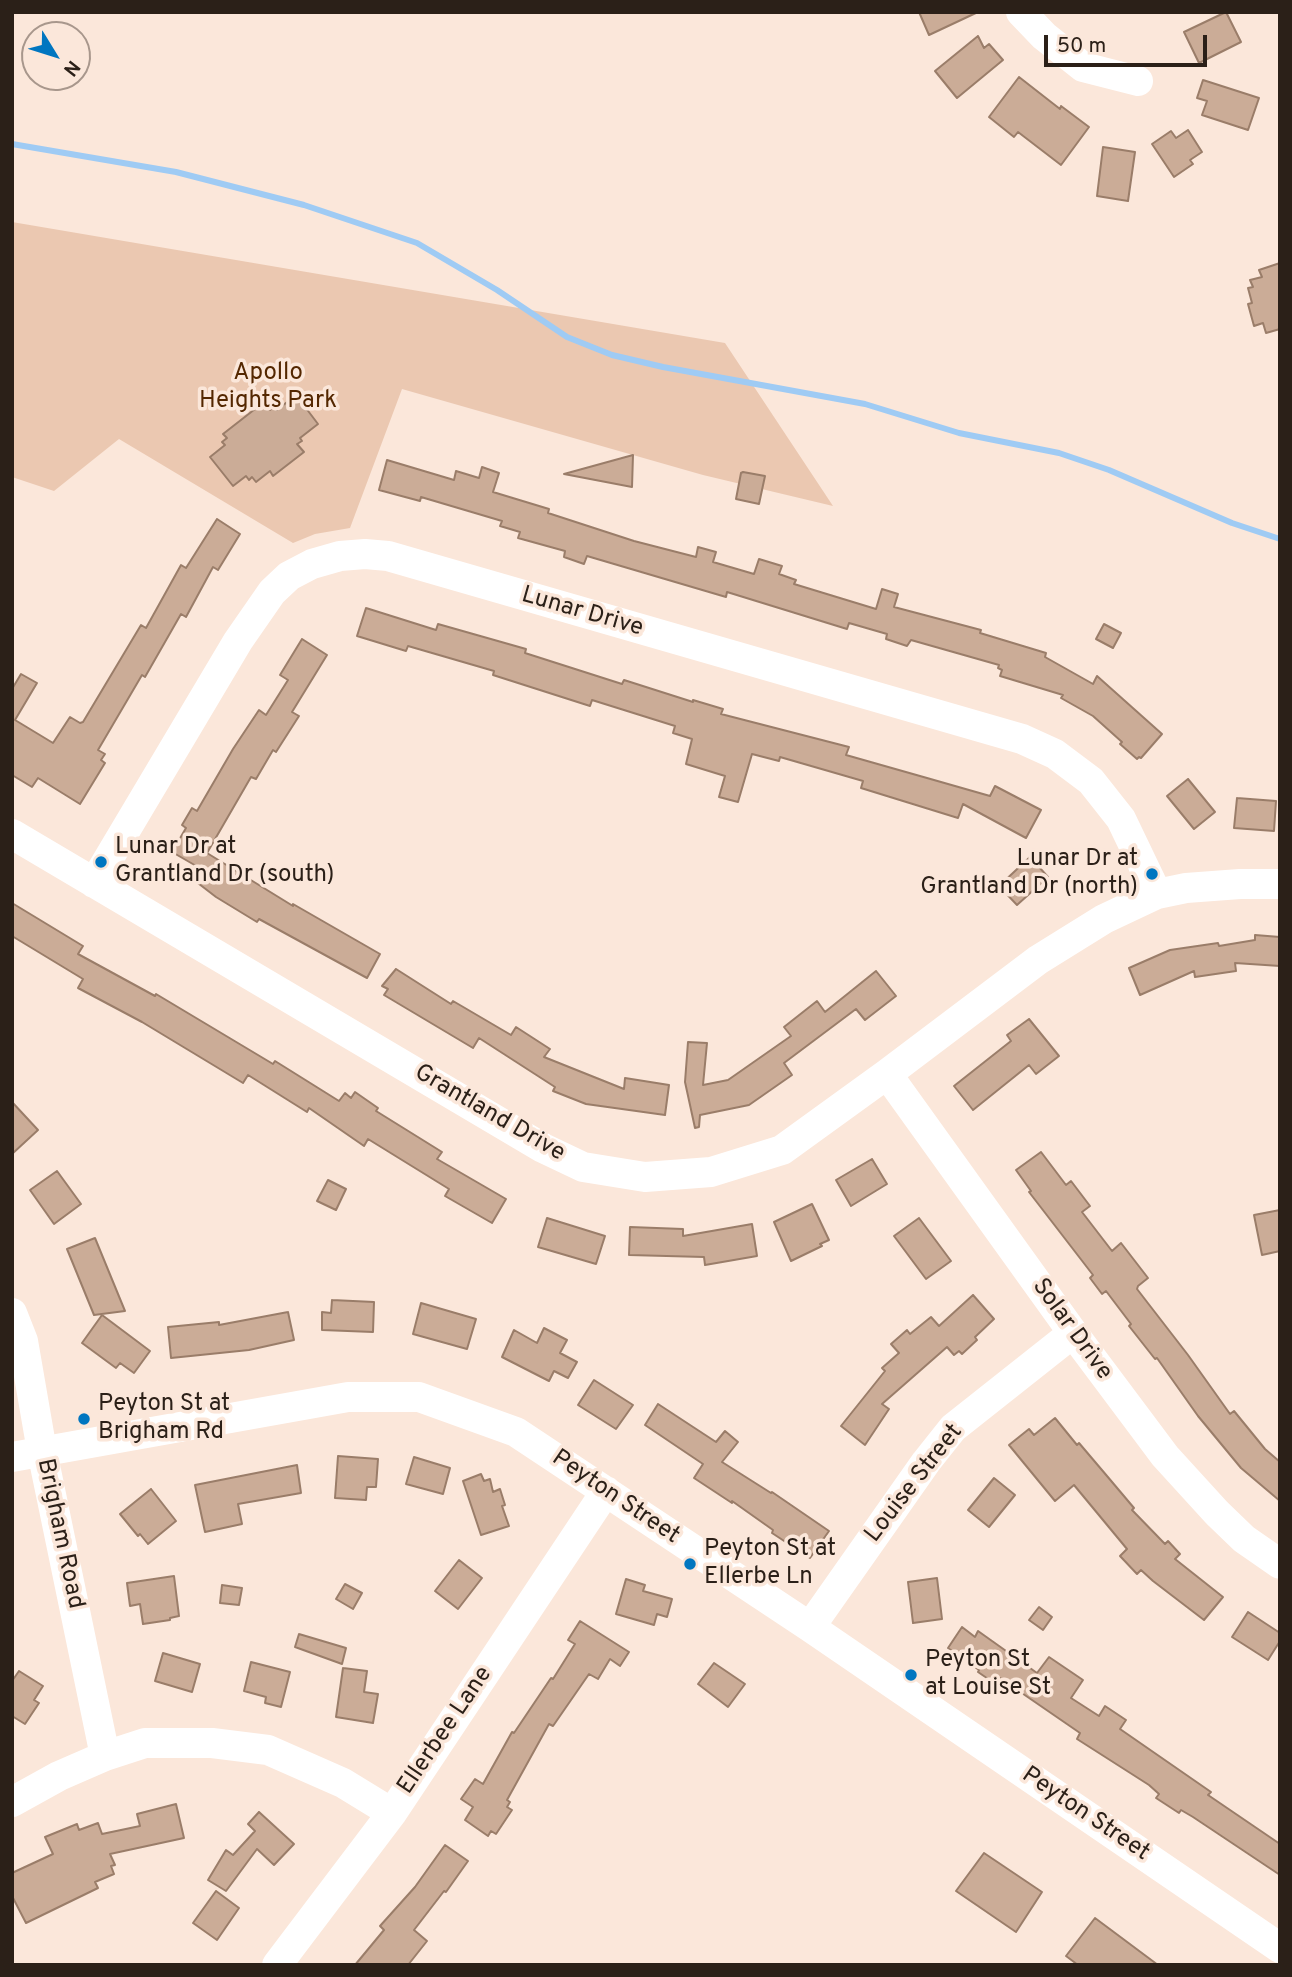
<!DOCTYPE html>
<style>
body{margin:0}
#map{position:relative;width:1292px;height:1977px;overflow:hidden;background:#fbe7da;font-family:Overpass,sans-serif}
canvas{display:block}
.frame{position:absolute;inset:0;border:14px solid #2b2018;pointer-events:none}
.north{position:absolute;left:21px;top:21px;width:70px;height:70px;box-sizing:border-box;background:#fbe7da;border:2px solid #a8978c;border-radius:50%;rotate:128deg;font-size:19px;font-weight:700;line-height:28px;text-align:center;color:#2b2018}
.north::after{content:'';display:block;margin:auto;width:24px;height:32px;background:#0076c0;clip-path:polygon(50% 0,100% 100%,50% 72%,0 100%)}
.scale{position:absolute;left:1044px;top:35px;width:163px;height:32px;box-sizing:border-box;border:4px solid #2b2018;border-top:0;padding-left:9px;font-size:21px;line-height:24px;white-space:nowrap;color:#2b2018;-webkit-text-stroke:5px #fbe7da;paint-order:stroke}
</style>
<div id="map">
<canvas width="1292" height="1977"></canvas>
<div class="frame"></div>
<div class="north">N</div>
<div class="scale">50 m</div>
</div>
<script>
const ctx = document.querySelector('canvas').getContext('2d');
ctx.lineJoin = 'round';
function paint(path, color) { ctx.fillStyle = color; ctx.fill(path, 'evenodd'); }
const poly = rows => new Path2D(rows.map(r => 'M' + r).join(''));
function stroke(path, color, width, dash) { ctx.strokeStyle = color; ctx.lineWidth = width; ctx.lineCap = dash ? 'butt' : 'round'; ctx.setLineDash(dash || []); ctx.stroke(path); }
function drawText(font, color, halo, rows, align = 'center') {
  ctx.font = font + ' Overpass,sans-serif'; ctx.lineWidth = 7; ctx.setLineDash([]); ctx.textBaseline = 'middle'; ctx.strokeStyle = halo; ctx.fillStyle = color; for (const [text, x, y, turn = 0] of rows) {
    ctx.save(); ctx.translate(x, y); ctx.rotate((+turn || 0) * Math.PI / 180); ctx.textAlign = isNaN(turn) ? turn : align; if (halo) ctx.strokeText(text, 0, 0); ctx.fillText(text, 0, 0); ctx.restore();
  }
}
paint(poly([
 [12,222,725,343,833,506,703,475,402,389,350,528,315,534,293,543,119,439,54,491,12,477]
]), '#ebc8b1');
stroke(poly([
 [12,144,176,172,304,205,417,243,497,290,567,337,612,355,663,367,865,404,959,433,1059,453,1109,470,1232,523,1280,539]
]), '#9fcbf4', 6);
const building = poly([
 [919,12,978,12,929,35,919,12],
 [1226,12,1241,42,1199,63,1184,32,1226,12],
 [978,36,984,48,989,44,1003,60,957,98,935,71,978,36],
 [1019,77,1060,109,1061,106,1089,127,1061,165,1018,132,1014,137,989,117,1019,77],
 [1203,80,1259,98,1248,130,1202,115,1207,101,1197,98,1203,80],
 [1188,130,1202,152,1190,160,1193,164,1174,177,1152,144,1171,131,1176,138,1188,130],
 [1103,147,1135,152,1128,201,1097,196,1103,147],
 [1280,263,1280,329,1266,333,1263,323,1254,326,1248,304,1252,303,1248,288,1253,287,1250,280,1262,277,1259,270,1280,263],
 [296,395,318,424,300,438,302,441,297,444,304,452,273,476,270,471,256,482,252,477,249,480,246,476,233,486,210,457,225,445,222,442,227,438,223,434,264,402,270,410,274,406,277,410,296,395],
 [633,455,632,487,564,474,633,455],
 [387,460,454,480,456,471,479,478,482,467,499,473,493,492,549,509,548,513,634,541,696,557,698,547,716,552,713,562,754,574,759,559,782,566,779,574,796,580,794,584,876,609,882,589,898,594,894,607,981,630,980,633,1046,653,1045,657,1093,684,1097,676,1162,734,1141,758,1139,757,1137,759,1120,744,1122,742,1093,716,1061,698,1063,695,1000,676,1002,670,998,668,999,665,911,640,907,646,886,639,887,634,849,623,847,629,727,592,726,597,587,556,584,564,564,557,565,551,518,538,520,532,500,526,502,521,421,497,420,501,379,490,387,460],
 [743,472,765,476,759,504,736,499,741,473,743,472],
 [217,519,240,534,218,570,213,567,186,617,181,614,145,677,142,675,98,750,105,754,101,760,105,763,80,804,38,778,32,787,12,775,12,689,21,674,37,683,15,720,53,743,70,717,80,723,83,722,141,625,146,628,181,565,186,568,217,519],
 [366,608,436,630,438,624,526,649,525,653,622,684,624,680,693,702,693,700,723,709,721,714,849,747,846,755,927,778,990,796,995,786,1041,810,1026,838,963,804,958,818,861,788,863,781,780,757,779,761,752,754,738,802,719,797,725,776,686,764,692,739,673,733,675,726,592,700,590,706,493,675,494,671,408,646,406,651,357,636,366,608],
 [1104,624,1121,633,1113,648,1096,639,1104,624],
 [302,639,327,655,292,712,299,716,276,752,273,750,256,779,251,777,207,853,293,906,293,904,380,954,367,978,259,919,257,922,216,897,190,877,198,867,172,852,186,828,182,825,192,808,197,811,233,749,259,710,266,715,288,680,280,675,302,639],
 [1188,779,1215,812,1194,829,1167,796,1188,779],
 [1237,798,1276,801,1274,831,1234,828,1237,798],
 [1030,857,1048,877,1017,905,999,886,1030,857],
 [12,903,83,946,78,954,155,996,156,994,273,1064,275,1061,339,1101,345,1093,351,1098,355,1092,378,1108,376,1111,442,1152,437,1159,506,1199,492,1223,445,1196,449,1189,368,1139,364,1146,309,1108,307,1112,248,1075,243,1083,142,1022,78,988,83,979,12,936,12,903],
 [1255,935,1280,937,1280,966,1235,963,1236,971,1195,977,1194,971,1140,995,1129,968,1170,950,1218,943,1219,946,1255,940,1255,935],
 [396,969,451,1004,453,1001,511,1035,516,1027,550,1049,544,1057,624,1089,625,1078,669,1085,665,1115,586,1104,553,1091,555,1087,479,1038,473,1048,384,995,388,989,382,986,396,969],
 [876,971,896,996,865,1020,856,1009,784,1063,792,1075,749,1105,700,1115,699,1127,695,1128,685,1082,688,1042,707,1043,703,1085,728,1080,791,1036,784,1027,817,1001,825,1012,876,971],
 [1029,1019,1059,1056,1036,1074,1029,1065,973,1110,954,1086,1011,1041,1007,1035,1029,1019],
 [12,1102,38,1130,12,1154,12,1102],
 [1041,1152,1066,1185,1071,1181,1090,1206,1082,1212,1112,1251,1121,1243,1148,1278,1138,1286,1137,1289,1188,1355,1230,1414,1234,1411,1265,1449,1280,1462,1280,1501,1241,1468,1198,1416,1157,1358,1155,1359,1129,1326,1131,1324,1106,1291,1102,1294,1090,1278,1093,1275,1029,1192,1031,1191,1016,1170,1041,1152],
 [872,1159,887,1184,851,1206,836,1180,872,1159],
 [57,1171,81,1204,54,1224,30,1190,57,1171],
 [328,1180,346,1189,336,1210,317,1201,328,1180],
 [812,1204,829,1240,820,1244,822,1246,791,1261,774,1222,812,1204],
 [1280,1210,1280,1251,1262,1255,1254,1215,1280,1210],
 [547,1218,605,1236,596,1264,538,1247,547,1218],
 [919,1218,951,1261,926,1279,894,1236,919,1218],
 [752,1224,757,1256,705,1265,704,1257,629,1255,630,1227,683,1229,683,1236,752,1224],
 [95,1238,125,1311,94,1315,67,1249,95,1238],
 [973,1295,994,1319,975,1337,977,1340,962,1354,959,1351,954,1355,947,1347,882,1404,889,1409,865,1445,841,1426,885,1371,882,1368,899,1353,891,1344,907,1330,910,1334,931,1317,939,1326,973,1295],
 [332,1300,374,1302,373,1332,322,1330,322,1312,331,1313,332,1300],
 [421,1303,476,1319,467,1349,413,1334,421,1303],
 [288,1312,294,1340,249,1350,171,1358,168,1327,219,1322,219,1325,288,1312],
 [102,1315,150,1351,134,1373,120,1363,116,1368,82,1343,102,1315],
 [544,1328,567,1340,560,1353,577,1362,568,1378,554,1371,549,1381,502,1357,514,1330,537,1343,544,1328],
 [594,1380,633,1405,616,1429,578,1405,594,1380],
 [658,1404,716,1442,725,1431,738,1442,722,1462,771,1493,772,1492,829,1531,810,1558,772,1533,773,1530,732,1501,732,1503,694,1478,703,1464,645,1425,658,1404],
 [1055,1418,1077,1445,1079,1443,1107,1476,1134,1508,1132,1510,1165,1544,1168,1541,1180,1554,1175,1559,1223,1597,1204,1620,1153,1581,1141,1570,1137,1574,1120,1556,1127,1549,1074,1485,1055,1501,1009,1445,1029,1429,1034,1435,1055,1418],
 [338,1456,378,1459,376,1487,367,1487,366,1500,335,1498,338,1456],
 [414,1457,450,1468,443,1494,406,1484,414,1457],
 [297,1465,301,1493,238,1504,242,1524,205,1532,195,1485,297,1465],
 [481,1474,484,1481,490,1479,493,1492,500,1489,505,1505,502,1506,509,1526,481,1535,463,1481,481,1474],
 [994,1478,1015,1495,989,1527,968,1510,994,1478],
 [151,1489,176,1521,148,1544,140,1534,138,1536,120,1514,151,1489],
 [459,1560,482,1578,458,1609,435,1591,459,1560],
 [174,1576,179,1616,170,1618,170,1620,143,1624,140,1604,130,1606,127,1583,174,1576],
 [937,1578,942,1619,913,1623,908,1582,937,1578],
 [626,1579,645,1585,643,1591,672,1599,667,1617,657,1614,654,1625,616,1614,626,1579],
 [345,1584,362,1593,353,1609,336,1599,345,1584],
 [222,1585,242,1588,239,1605,220,1603,222,1585],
 [1039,1607,1052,1617,1043,1630,1029,1620,1039,1607],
 [1248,1612,1280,1633,1280,1641,1268,1660,1232,1637,1248,1612],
 [580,1621,629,1652,620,1666,610,1659,598,1679,589,1674,553,1726,549,1724,507,1800,510,1802,507,1807,512,1810,496,1834,491,1831,488,1836,465,1820,473,1807,461,1799,475,1779,483,1784,512,1732,514,1733,551,1678,553,1679,575,1644,568,1640,580,1621],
 [962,1627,975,1637,978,1631,1037,1673,1049,1657,1083,1680,1071,1698,1099,1716,1105,1706,1126,1720,1120,1729,1211,1792,1208,1795,1280,1844,1280,1875,1193,1817,1181,1810,1179,1813,1156,1798,1159,1794,1149,1785,1077,1739,1080,1733,1000,1678,994,1683,978,1672,979,1670,948,1648,962,1627],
 [299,1634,346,1648,342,1664,295,1647,299,1634],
 [163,1653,200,1664,192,1692,155,1681,163,1653],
 [251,1662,290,1672,281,1707,265,1703,266,1697,244,1691,251,1662],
 [714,1663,745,1684,728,1707,698,1684,714,1663],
 [343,1668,367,1671,364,1692,378,1694,373,1723,336,1717,343,1668],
 [19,1671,43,1686,34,1700,39,1703,25,1724,12,1716,12,1681,19,1671],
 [176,1804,184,1838,110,1854,115,1865,111,1866,114,1874,95,1882,98,1888,26,1923,12,1896,12,1873,53,1854,45,1837,77,1824,79,1830,98,1823,102,1834,140,1826,137,1814,176,1804],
 [259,1812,294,1844,274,1865,257,1849,226,1891,208,1880,226,1850,233,1855,255,1831,248,1824,259,1812],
 [445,1845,468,1861,446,1892,444,1891,414,1930,427,1941,408,1965,355,1965,384,1930,380,1926,415,1887,445,1845],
 [984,1853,1042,1892,1016,1932,956,1891,984,1853],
 [216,1891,239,1908,217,1940,193,1923,216,1891],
 [1095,1918,1158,1965,1078,1965,1066,1956,1095,1918]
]);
paint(building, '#cbac97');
stroke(building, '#9a7d69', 2);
stroke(poly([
 [1021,12,1044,36,1083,67,1138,81],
 [12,834,543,1148,583,1167,645,1177,711,1172,782,1150,887,1074,1038,960,1104,919,1157,894,1186,888,1240,884,1280,884],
 [94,883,238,641,272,592,289,576,312,564,340,556,365,554,388,556,1022,739,1055,754,1091,781,1121,819,1157,894],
 [887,1074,1073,1333,1165,1456,1217,1513,1244,1539,1280,1564],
 [12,1313,23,1341,42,1451,105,1756],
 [12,1457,348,1397,419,1397,516,1432,810,1627,1280,1948],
 [810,1627,926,1462,953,1428,1073,1333],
 [12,1802,59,1776,105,1756,145,1743,212,1743,268,1750,343,1783,392,1813],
 [277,1965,392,1813,606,1491]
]), '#fff', 30);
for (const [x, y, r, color] of [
 [101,862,7,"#0076c0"],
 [1152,874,7,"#0076c0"],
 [84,1419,7,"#0076c0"],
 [690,1564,7,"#0076c0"],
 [911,1675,7,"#0076c0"]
]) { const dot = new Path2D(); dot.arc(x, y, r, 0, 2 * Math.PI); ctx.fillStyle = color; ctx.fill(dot); stroke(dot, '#fbe7da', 2.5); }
drawText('24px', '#542700', '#fbe7da', [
 ["Apollo",268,374],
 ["Heights Park",268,402]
]);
drawText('24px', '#2b2018', '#fbe7da', [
 ["Lunar Drive",582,613,16],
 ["Grantland Drive",489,1114,30],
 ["Solar Drive",1071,1330,54],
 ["Louise Street",915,1484,-52],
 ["Peyton Street",615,1498,34],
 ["Brigham Road",59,1534,78],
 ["Ellerbee Lane",446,1731,-56],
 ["Peyton Street",1085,1815,34]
]);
drawText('24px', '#2b2018', '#fbe7da', [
 ["Lunar Dr at",115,848],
 ["Grantland Dr (south)",115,876],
 ["Lunar Dr at",1138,860,"right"],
 ["Grantland Dr (north)",1138,888,"right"],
 ["Peyton St at",98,1405],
 ["Brigham Rd",98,1433],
 ["Peyton St at",704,1550],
 ["Ellerbe Ln",704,1578],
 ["Peyton St",925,1661],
 ["at Louise St",925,1689]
], 'left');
</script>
